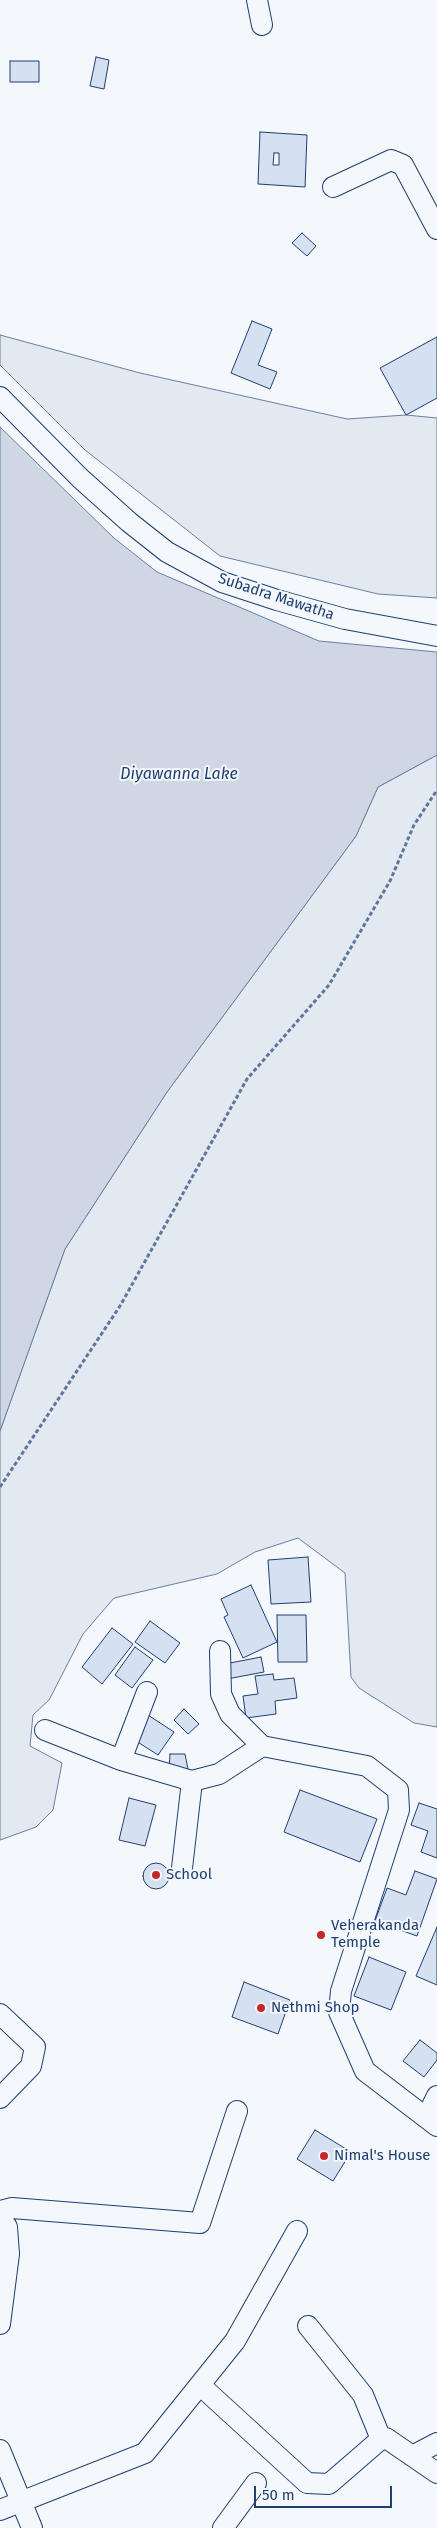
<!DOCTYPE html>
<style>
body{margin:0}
#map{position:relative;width:437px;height:2528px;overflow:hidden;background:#f4f7fb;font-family:"Fira Sans",sans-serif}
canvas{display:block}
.scale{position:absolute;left:254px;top:2486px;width:138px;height:22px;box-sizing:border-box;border:2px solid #1d3f73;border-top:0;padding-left:6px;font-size:15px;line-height:18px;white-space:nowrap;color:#1d3f73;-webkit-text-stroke:4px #f4f7fb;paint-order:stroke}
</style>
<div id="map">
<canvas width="437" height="2528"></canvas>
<div class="scale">50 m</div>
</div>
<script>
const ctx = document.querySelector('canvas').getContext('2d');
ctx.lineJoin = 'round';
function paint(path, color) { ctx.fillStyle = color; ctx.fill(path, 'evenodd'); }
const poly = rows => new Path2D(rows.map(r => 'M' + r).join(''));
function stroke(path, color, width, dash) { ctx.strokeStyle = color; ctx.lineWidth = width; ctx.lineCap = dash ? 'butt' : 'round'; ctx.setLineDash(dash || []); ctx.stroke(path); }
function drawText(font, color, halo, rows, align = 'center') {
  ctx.font = font + ' "Fira Sans",sans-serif'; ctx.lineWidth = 4; ctx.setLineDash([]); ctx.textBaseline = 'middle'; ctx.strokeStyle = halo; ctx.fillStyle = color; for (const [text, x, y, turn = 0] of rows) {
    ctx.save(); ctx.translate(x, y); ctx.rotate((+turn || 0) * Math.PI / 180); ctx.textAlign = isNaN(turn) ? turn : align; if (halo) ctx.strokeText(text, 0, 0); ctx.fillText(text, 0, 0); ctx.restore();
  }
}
const green = poly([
 [0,335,140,373,347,419,406,415,437,418,437,598,378,594,220,556,85,450,0,365,0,335],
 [437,755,437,1727,414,1723,359,1688,351,1677,345,1573,298,1538,255,1552,217,1574,114,1598,83,1634,49,1700,33,1715,30,1746,62,1763,53,1810,36,1827,0,1840,0,1431,65,1249,167,1092,356,836,378,787,437,755]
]);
paint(green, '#e3e9f0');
stroke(green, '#687fa3', 1);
const water = poly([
 [0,427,114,538,157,572,319,641,437,652,437,755,378,787,356,836,167,1092,65,1249,0,1431,0,427]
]);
paint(water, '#cfd7e4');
stroke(water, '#687fa3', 1);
const building = poly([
 [96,57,109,60,104,89,90,86,96,57],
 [10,61,39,61,39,82,10,82,10,61],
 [260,132,307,135,305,187,258,184,260,132],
 [274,153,279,153,279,165,273,165,274,153],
 [302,233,316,246,307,256,292,243,302,233],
 [252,321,272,329,258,365,277,372,270,389,231,373,252,321],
 [437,337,437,398,406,415,380,368,437,337],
 [308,1557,311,1602,271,1604,268,1560,308,1557],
 [251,1585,277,1642,243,1658,224,1617,228,1615,221,1599,251,1585],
 [277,1615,306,1615,307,1662,278,1662,277,1615],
 [150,1621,180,1643,165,1663,135,1642,150,1621],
 [112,1628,133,1644,102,1684,82,1667,112,1628],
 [135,1647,153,1660,132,1688,115,1675,135,1647],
 [261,1657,264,1672,227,1679,225,1664,261,1657],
 [273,1674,274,1680,294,1678,297,1698,275,1701,276,1714,246,1718,243,1696,258,1694,255,1676,273,1674],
 [184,1709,199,1724,188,1734,174,1720,184,1709],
 [148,1715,174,1732,158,1755,133,1739,148,1715],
 [170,1754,185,1754,188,1769,179,1775,169,1771,170,1754],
 [300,1790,377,1819,360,1862,284,1832,300,1790],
 [129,1798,156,1805,145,1846,119,1840,129,1798],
 [419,1803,437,1809,437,1858,421,1852,428,1831,411,1825,419,1803],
 '143 1876a13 13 0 1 1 26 0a13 13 0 1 1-26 0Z',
 [415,1871,437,1879,417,1936,375,1921,387,1888,406,1895,415,1871],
 [437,1927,437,1985,416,1976,437,1927],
 [369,1957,406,1972,391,2010,354,1996,369,1957],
 [244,1982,290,2000,278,2034,232,2017,244,1982],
 [420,2040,437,2053,437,2060,424,2077,403,2061,420,2040],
 [315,2130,351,2152,333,2181,297,2159,315,2130]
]);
paint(building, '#d5e0f0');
stroke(building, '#1d3f73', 1);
const minor = poly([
 [257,0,262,25],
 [333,187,391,160,403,165,437,229],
 [0,397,80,478,129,522,167,552,222,582,277,600,345,619,437,636],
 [220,1651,221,1694,230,1714,262,1746,367,1766,398,1790,399,1810,341,1991,339,2012,365,2071,437,2126],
 [45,1730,121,1760,192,1781,219,1774,262,1746],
 [121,1760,147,1692],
 [182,1868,192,1781],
 [0,2014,35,2047,31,2066,0,2098],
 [427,2116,437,2096],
 [0,2211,12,2208,200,2223,237,2111],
 [0,2216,7,2227,9,2254,0,2324],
 [308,2326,363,2395,381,2439],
 [201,2386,307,2483,329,2484,381,2439,386,2438,437,2473],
 [0,2450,32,2528],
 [412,2456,437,2443],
 [0,2510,145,2453,235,2341,297,2231],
 [223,2528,256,2483]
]);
stroke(minor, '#1d3f73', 22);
stroke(poly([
 [0,1487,120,1306,247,1079,329,985,390,881,414,825,437,790]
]), '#5e769c', 3, [4, 2.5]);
stroke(minor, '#f4f7fb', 20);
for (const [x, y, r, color] of [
 [156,1875,5,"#c62828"],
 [321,1935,5,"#c62828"],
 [261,2008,5,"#c62828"],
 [324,2156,5,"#c62828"]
]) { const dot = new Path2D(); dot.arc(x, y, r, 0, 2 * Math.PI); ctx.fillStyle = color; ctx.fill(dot); stroke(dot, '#f4f7fb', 2); }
drawText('15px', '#1d3f73', '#f4f7fb', [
 ["Subadra Mawatha",276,597,18]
]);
drawText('15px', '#1d3f73', '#f4f7fb', [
 ["School",166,1875],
 ["Veherakanda",331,1926],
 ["Temple",331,1943],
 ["Nethmi Shop",271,2008],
 ["Nimal's House",334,2156]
], 'left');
drawText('italic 16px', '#1d3f73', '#f4f7fb', [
 ["Diyawanna Lake",179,775]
]);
</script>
